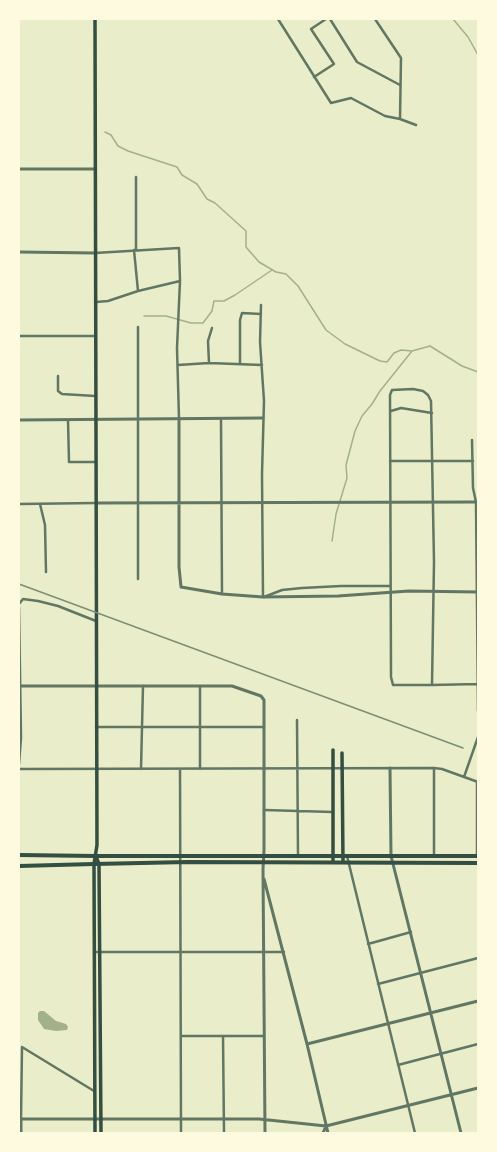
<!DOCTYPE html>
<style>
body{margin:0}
#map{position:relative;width:497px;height:1152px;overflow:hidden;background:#e9edc9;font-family:"IBM Plex Serif",serif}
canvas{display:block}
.frame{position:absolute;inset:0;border:20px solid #fefae0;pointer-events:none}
</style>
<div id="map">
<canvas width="497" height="1152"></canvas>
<div class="frame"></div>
</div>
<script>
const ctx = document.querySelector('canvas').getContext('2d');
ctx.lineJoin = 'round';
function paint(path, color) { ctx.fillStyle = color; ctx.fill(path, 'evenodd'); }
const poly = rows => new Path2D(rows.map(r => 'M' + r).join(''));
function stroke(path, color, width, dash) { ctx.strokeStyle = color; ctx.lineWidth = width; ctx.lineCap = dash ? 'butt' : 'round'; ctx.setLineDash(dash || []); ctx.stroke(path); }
paint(poly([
 [40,1011,44,1011,56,1021,66,1024,68,1027,67,1030,56,1031,44,1029,38,1020,38,1013]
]), '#a3b18a');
stroke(poly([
 [453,19,468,37,478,55],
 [105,132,111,135,118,146,128,151,177,167,182,175,197,184,207,199,215,203,246,231,246,247,259,262,276,272,286,274,298,286,326,330,345,344,380,361,387,362,394,353,401,350,412,351,430,346,462,366,478,372],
 [144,316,166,316,191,323,203,323,212,311,214,301,224,301,235,295,272,270],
 [332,541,336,514,347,478,346,465,355,431,362,416,372,404,380,391,412,351]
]), '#a3b18a', 1.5);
stroke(poly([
 [278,19,331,103,351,98,385,116,400,119,401,58,375,19],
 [330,19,357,62,400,85],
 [314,77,334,64,311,29,326,19],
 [400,119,416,125],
 [134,250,138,291],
 [136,250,136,177],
 [95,253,179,248,180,281,177,348,179,419],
 [96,302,108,301,138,291,180,281],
 [261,305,260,342,264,401,262,474,263,597],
 [19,336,95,336],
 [209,363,208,341,212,328],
 [240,364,240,320,242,313,261,314],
 [178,365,209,363,262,365],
 [58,376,58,391,62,394,95,396],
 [391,411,401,408,432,413],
 [68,420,69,462,96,462],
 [221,420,222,594],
 [472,440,473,488,476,502,478,711],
 [390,461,473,461],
 [19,504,96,503],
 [40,504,45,525,46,572],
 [138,579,138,327],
 [264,597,282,590,302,588,341,586,390,586],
 [19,604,23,599,38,601,58,606,96,621],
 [19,607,21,738,19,764],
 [432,685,434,562,431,401,428,395,423,391,413,389,392,390,390,395,391,677,393,685,432,685,478,684],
 [200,686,200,769],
 [297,720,298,856],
 [96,727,264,727],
 [19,769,434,768,442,769,478,782],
 [141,769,143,686],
 [180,769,181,1133],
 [434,769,434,856],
 [464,777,478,737],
 [264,810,333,812],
 [347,856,415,1133],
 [477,856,477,782],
 [368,944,411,932],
 [94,952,284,952],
 [378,984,478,958],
 [181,1036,264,1036],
 [223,1036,224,1133],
 [398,1065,478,1044],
 [21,1119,22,1047,94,1091]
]), '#617663', 2.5);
stroke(poly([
 [19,169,95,169],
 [19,252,95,253],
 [179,419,179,567,181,587,222,594,263,597,338,596,409,591,478,592],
 [19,420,263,418],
 [96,503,478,502],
 [19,686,232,686,261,696,264,700,264,850,263,869,265,1133],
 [390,768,391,856,461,1133],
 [264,879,307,1044,328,1133],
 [307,1044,478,1001],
 [19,1119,259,1119,326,1126,478,1088],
 [21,1133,21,1119],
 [323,1133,326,1126]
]), '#617663', 3);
stroke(poly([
 [342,753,343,862],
 [96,856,99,864,101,1133],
 [333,862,333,750],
 [95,1133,94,864,97,845,95,19]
]), '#344e41', 3.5);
stroke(poly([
 [19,855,96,856],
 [19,866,94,864]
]), '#344e41', 4);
stroke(poly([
 [96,856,478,856],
 [94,864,188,862,478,863]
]), '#344e41', 4);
stroke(poly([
 [19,584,463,748]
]), '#7c8e77', 1.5);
</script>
